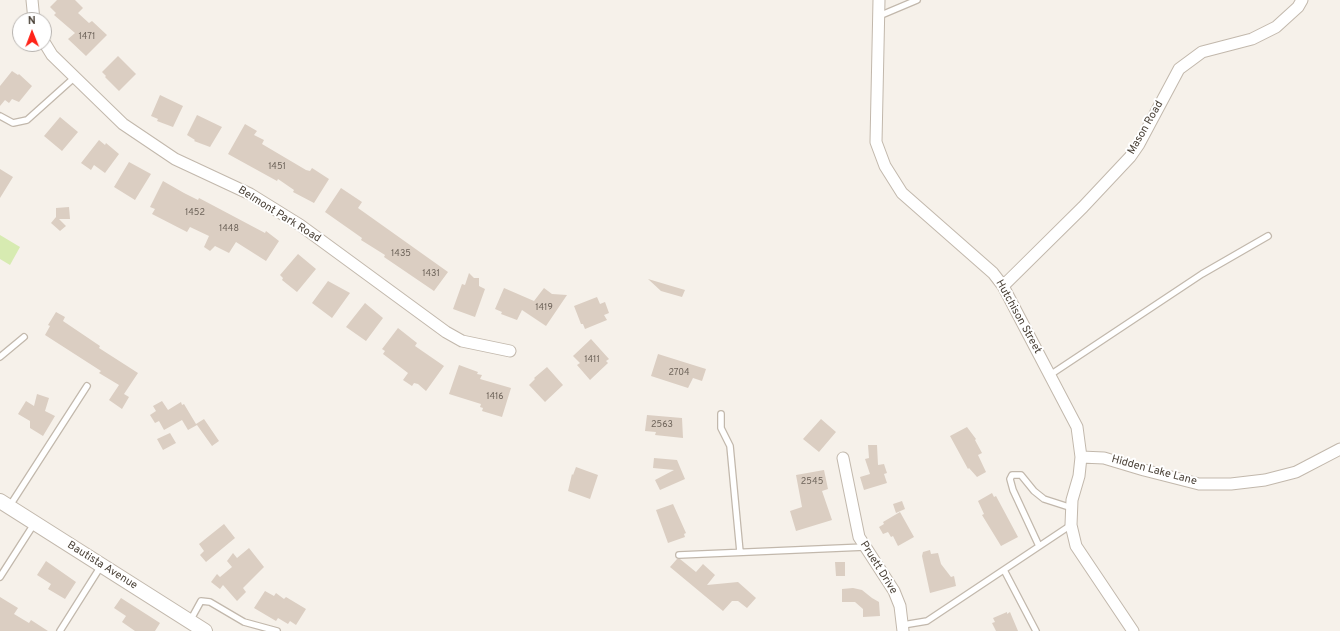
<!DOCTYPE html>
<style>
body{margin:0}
#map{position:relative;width:1340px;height:631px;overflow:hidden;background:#f6f1ea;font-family:Overpass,sans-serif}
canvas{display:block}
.north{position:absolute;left:12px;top:12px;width:40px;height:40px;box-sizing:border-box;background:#fff;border:1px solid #b7b3af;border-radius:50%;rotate:359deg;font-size:11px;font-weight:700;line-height:16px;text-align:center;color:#4a4137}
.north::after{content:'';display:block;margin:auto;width:14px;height:18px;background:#ff2318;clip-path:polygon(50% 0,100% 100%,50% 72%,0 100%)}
</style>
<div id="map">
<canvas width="1340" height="631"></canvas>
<div class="north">N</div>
</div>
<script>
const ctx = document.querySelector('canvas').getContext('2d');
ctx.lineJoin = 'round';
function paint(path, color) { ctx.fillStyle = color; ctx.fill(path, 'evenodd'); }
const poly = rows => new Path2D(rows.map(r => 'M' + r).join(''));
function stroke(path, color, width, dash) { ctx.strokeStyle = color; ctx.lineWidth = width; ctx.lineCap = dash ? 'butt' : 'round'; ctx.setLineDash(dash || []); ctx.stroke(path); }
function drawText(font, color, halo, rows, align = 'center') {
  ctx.font = font + ' Overpass,sans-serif'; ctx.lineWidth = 4; ctx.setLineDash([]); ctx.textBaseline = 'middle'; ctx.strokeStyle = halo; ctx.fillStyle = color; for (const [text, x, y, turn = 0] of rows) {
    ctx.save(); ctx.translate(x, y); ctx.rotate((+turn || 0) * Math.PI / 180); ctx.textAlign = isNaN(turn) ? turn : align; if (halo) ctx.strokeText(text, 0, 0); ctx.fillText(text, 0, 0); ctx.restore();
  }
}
paint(poly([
 [0,235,20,247,10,265,0,259]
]), '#d7ebb1');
paint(poly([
 [57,0,75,0,83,8,78,13,89,23,92,21,107,35,86,56,68,39,75,33,54,15,56,13,50,7],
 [118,56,136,74,119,91,105,77,106,76,102,72],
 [12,71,18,75,19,74,32,86,19,102,12,99,9,103,5,100,0,106,0,86],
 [160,95,183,106,173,127,157,121,158,119,151,116],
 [197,115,222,127,210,147,194,141,195,140,187,135],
 [60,117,78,132,62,151,44,136],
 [245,124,257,131,254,135,264,140,262,144,306,170,310,171,312,168,329,179,314,203,293,192,294,190,278,179,277,181,228,154],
 [99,140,105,145,106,143,119,154,105,173,94,165,91,170,81,163],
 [129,162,151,174,135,200,114,187],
 [0,169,13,177,0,198],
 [163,181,184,193,198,200,199,198,265,233,266,231,279,241,266,261,236,242,229,253,215,246,210,251,204,247,209,236,190,227,187,232,152,214,155,209,150,207],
 [341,188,362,202,358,208,448,272,434,291,384,257,385,255,361,240,362,238,325,212],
 [69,207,70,219,59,219,66,226,60,231,51,223,56,217,56,208],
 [298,254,316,269,297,292,282,280,283,278,280,275],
 [469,273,474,278,479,278,479,286,485,289,475,317,453,309,462,284,465,285],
 [648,279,685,290,682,297,661,291],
 [328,281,350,293,332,318,312,303],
 [504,288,534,301,544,288,552,294,567,295,546,326,522,310,517,320,501,314,502,312,495,309],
 [597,297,600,304,605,302,609,313,604,315,607,320,585,329,583,324,581,324,574,306],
 [365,303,383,318,366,341,346,327],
 [56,312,65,317,63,321,100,346,99,348,138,373,124,394,129,397,122,409,109,400,119,385,99,373,101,371,45,335,50,326,48,325],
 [398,328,417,343,415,346,444,366,426,391,418,384,414,383,412,386,403,380,408,373,383,354,385,351,382,349],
 [591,339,609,359,606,361,608,363,590,380,577,365,580,363,573,356],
 [658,354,706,369,702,381,693,378,688,388,651,376],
 [459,365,478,372,477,374,482,375,480,379,511,388,502,417,482,411,483,408,480,407,481,404,449,394],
 [547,367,563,385,545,402,529,385,535,379,534,378],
 [37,394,49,398,45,411,55,416,43,436,30,428,30,421,18,414,26,401,34,406],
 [162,401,168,410,181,402,182,405,184,404,196,424,204,419,219,441,212,446,197,425,188,430,182,420,164,430,159,421,155,423,150,415,156,411,153,406],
 [647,415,682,418,683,438,655,435,656,432,645,431],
 [821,419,836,432,819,452,803,439],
 [967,427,976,439,975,440,982,453,978,455,986,472,977,477,969,468,968,469,950,436],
 [170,433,176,443,163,450,157,439],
 [868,445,877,445,878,465,884,464,887,473,884,474,887,483,864,490,860,477,870,474,865,459,869,458],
 [654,458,677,460,685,479,660,490,655,480,674,470,653,468],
 [576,467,598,475,590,499,568,491,572,474,573,475],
 [824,470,828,489,822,491,832,520,796,531,790,511,802,507,796,475],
 [992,493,994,497,996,496,1018,537,1001,546,982,515,984,514,978,501],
 [902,501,905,509,896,513,893,504],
 [673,504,686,533,684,534,685,537,668,543,656,510],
 [900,512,914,537,898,546,893,536,891,537,888,532,883,534,879,527,884,524,883,522],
 [224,524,235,538,206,562,200,555,204,551,199,544],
 [249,548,264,567,243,588,246,592,237,601,223,585,220,589,211,582,217,574,220,577,232,567,227,561,233,553,237,558],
 [930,550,931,554,938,553,941,564,951,577,954,576,956,586,930,593,922,556,923,552],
 [677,559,680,559,696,572,703,564,715,575,707,585,738,582,756,598,747,608,738,601,732,601,723,611,670,567],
 [46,561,76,582,65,599,48,589,51,584,37,575],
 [835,562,845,562,845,576,836,576],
 [853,588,862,590,872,598,879,602,880,616,863,617,863,609,855,602,842,602,842,589],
 [265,591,274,596,276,593,284,599,286,597,306,609,296,625,290,621,288,624,278,618,276,621,254,608],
 [0,597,18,608,14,614,29,623,31,620,48,631,0,631],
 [121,598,160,623,155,631,135,631,122,622,126,616,114,608],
 [1007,612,1007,614,1010,612,1018,631,996,631,992,623,995,622,993,618]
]), '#dbcec2');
const service = poly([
 [879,16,917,0],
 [0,116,13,123,27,120,75,77],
 [0,357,24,337],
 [1050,375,1202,274,1268,236],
 [721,414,721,428,730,446,740,552],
 [9,507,87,386],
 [1039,546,1013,490,1010,479,1012,475,1021,475,1034,491,1044,499,1072,508],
 [679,555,865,547],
 [1004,570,1036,631],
 [0,577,34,524],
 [190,621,201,601,210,602,244,622,277,631],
 [903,625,927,621,1071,525],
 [60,631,101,566]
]);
const minor = poly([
 [32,0,34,20],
 [879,0,876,142,885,166,902,193,993,273,1003,286,1077,427,1081,457,1079,476,1072,500,1071,525,1076,546,1133,631],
 [44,42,52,55,123,124,175,159,250,194,300,225,446,332,462,341,510,351],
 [1003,286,1083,207,1130,157,1139,144,1179,69,1202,52,1252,39,1276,27,1298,7,1302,0],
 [1081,457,1104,458,1144,470,1199,484,1231,484,1265,480,1296,472,1340,449],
 [843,458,859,537,894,591,900,606,903,631]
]);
const tertiary = poly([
 [0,501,205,631]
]);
stroke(service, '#c2b8ac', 8);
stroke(minor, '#c2b8ac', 13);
stroke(tertiary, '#c2b8ac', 16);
stroke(service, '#fff', 5.5);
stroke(minor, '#fff', 11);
stroke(tertiary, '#fff', 14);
drawText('9px', '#6e645a', null, [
 ["1471",87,37],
 ["1451",277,167],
 ["1452",195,213],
 ["1448",229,229],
 ["1435",401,254],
 ["1431",431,274],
 ["1419",544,308],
 ["1411",592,360],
 ["2704",679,373],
 ["1416",495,397],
 ["2563",662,425],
 ["2545",812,482]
]);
drawText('11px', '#4a4137', '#fff', [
 ["Mason Road",1146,128,-60],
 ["Belmont Park Road",279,215,32],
 ["Hutchison Street",1018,317,61],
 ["Hidden Lake Lane",1154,471,15],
 ["Bautista Avenue",102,566,32],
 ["Pruett Drive",878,568,58]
]);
</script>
